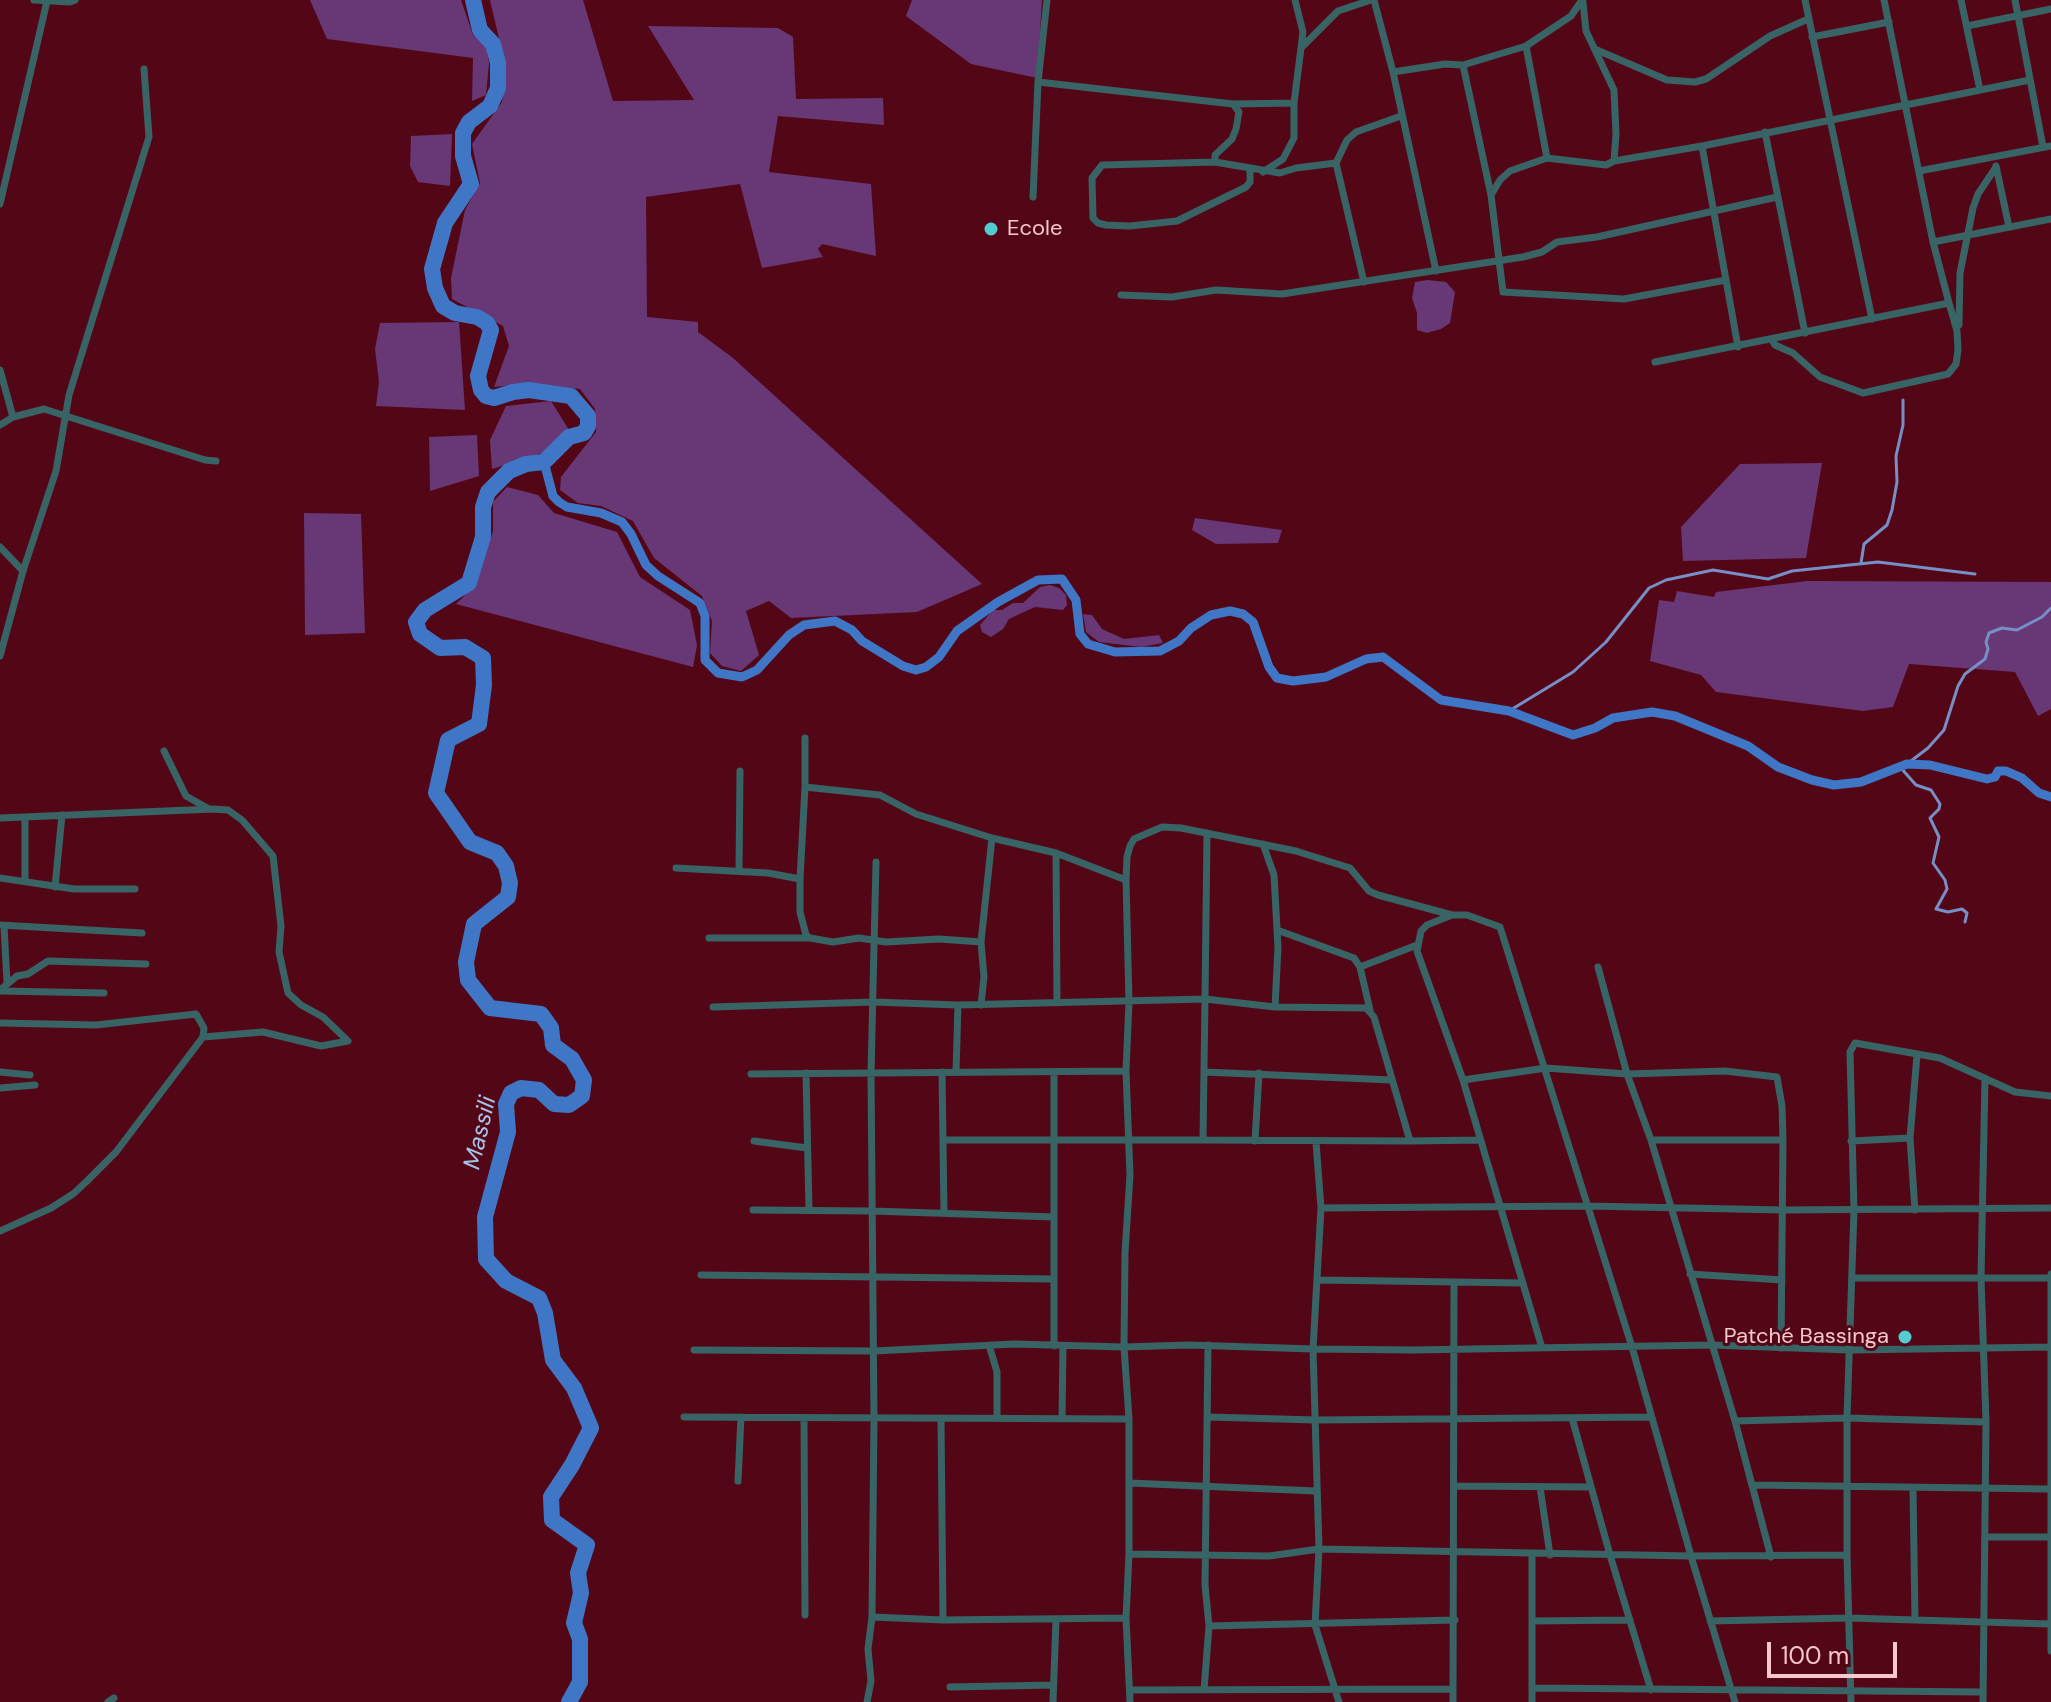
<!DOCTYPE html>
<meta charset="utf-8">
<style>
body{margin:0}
#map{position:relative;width:2051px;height:1702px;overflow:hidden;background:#530716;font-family:"DM Sans",sans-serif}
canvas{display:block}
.scale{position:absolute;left:1767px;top:1642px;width:130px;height:36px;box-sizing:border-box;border:4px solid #f7c8c9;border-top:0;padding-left:10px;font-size:24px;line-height:28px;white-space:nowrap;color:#f7c8c9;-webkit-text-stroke:6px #530716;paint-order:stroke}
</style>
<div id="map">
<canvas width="2051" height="1702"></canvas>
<div class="scale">100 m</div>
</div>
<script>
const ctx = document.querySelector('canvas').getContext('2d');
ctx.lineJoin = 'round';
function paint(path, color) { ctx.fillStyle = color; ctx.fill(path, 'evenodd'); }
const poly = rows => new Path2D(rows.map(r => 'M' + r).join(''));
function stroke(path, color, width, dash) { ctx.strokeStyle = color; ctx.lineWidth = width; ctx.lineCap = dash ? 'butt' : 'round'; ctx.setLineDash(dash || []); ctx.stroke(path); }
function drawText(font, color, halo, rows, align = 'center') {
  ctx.font = font + ' "DM Sans",sans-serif'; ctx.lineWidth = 6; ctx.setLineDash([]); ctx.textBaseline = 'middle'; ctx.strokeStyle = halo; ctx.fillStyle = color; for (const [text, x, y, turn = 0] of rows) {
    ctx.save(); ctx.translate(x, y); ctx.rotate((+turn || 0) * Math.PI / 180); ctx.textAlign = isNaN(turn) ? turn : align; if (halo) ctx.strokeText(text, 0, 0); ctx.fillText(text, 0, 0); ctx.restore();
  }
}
paint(poly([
 [310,0,461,0,473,35,486,44,489,64,486,95,472,101,473,58,327,39],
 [490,0,583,0,613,101,694,100,648,26,778,28,793,37,796,99,883,98,884,125,778,116,769,172,871,184,876,256,822,244,818,249,823,257,762,268,740,184,646,197,647,317,698,322,698,332,733,358,982,584,917,612,791,618,769,601,746,611,759,655,741,671,722,666,710,653,712,621,702,596,654,558,633,521,601,506,578,503,560,490,561,477,596,432,595,409,580,389,534,383,494,387,509,346,503,326,452,299,451,278,465,210,480,183,472,144,502,102,504,60],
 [912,0,1042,0,1037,78,971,64,906,16],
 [452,134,450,186,418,182,410,166,411,136],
 [1427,280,1446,282,1455,292,1450,323,1441,329,1427,333,1417,330,1417,313,1412,298,1415,282],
 [459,322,465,410,376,406,379,382,375,349,380,323],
 [551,401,569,430,543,453,492,469,490,440,506,406],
 [477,435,479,476,430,491,429,437],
 [1822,463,1806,558,1683,561,1681,527,1740,464],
 [507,487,538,495,554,513,617,532,640,577,690,610,697,645,693,667,456,604,477,583,493,531,493,502],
 [304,513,361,514,365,633,305,635],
 [1195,518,1282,530,1278,543,1216,544,1192,530],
 [1807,581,2051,582,2051,709,2038,716,2015,672,1909,664,1893,707,1863,711,1716,692,1701,675,1650,661,1659,600,1674,602,1677,591,1714,597,1716,592],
 [1050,585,1059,588,1066,595,1067,605,1063,610,1035,607,1009,619,1003,629,991,637,982,632,980,625,993,610,1002,610,1013,603,1023,603,1040,587],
 [1083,614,1092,615,1102,629,1124,639,1159,635,1163,643,1141,647,1099,642,1086,632]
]), '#673776');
stroke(poly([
 [1861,563,1864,544,1887,525,1892,510,1897,482,1896,456,1903,425,1903,400],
 [1509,711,1573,672,1606,642,1649,588,1666,580,1713,570,1768,579,1792,571,1878,562,1975,574],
 [1907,764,1928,748,1944,730,1958,686,1965,674,1985,659,1988,649,1986,642,1989,633,2002,628,2017,630,2042,617,2051,608],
 [1900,767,1916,785,1931,790,1940,804,1939,809,1930,818,1939,837,1933,863,1945,880,1947,889,1936,909,1948,912,1962,909,1967,913,1965,922]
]), '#768fc7', 3);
stroke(poly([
 [544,462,553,496,559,502,567,507,601,513,622,522,631,534,646,565,658,576,700,603,705,616,705,660,718,673,742,677,757,670,789,635,804,625,835,621,852,630,862,641,903,666,916,670,926,667,939,657,957,631,998,602,1038,580,1062,579,1076,600,1080,634,1088,644,1115,652,1160,651,1179,641,1191,628,1211,615,1230,611,1243,614,1253,622,1269,667,1277,678,1293,681,1326,677,1366,659,1383,657,1441,700,1509,711,1573,735,1595,728,1613,718,1652,712,1675,716,1748,746,1778,767,1812,780,1834,785,1861,782,1907,764,1930,765,1987,779,1995,777,1998,771,2006,771,2022,778,2039,793,2051,797]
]), '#3f77c6', 9);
stroke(poly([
 [473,0,480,30,493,44,498,63,498,88,490,106,469,122,463,133,463,156,471,184,445,223,432,269,435,288,443,306,455,313,477,317,487,323,491,330,478,376,481,390,486,396,494,398,513,392,529,390,571,396,588,416,588,426,584,433,569,437,544,462,526,464,509,471,488,492,483,507,483,537,469,583,425,610,416,622,420,634,440,648,465,647,483,658,484,685,479,724,448,740,436,793,470,842,497,853,506,866,510,883,508,897,474,924,466,962,468,980,490,1008,541,1014,551,1028,553,1045,572,1059,584,1080,582,1096,569,1105,554,1104,539,1090,521,1088,511,1093,506,1104,508,1132,485,1217,486,1259,506,1281,539,1298,545,1313,553,1360,574,1388,591,1428,572,1465,551,1497,552,1520,587,1545,578,1573,581,1593,574,1623,580,1639,580,1682,569,1702]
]), '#3f77c6', 16);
stroke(poly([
 [34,0,70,2,75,0],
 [1374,0,1393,72,1436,271],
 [1805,0,1872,319],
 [1961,0,1980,90],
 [2015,0,2043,147],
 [1583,2,1586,31,1614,90,1616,134,1614,161],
 [1967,26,2051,9],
 [1812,37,1889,22],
 [1526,46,1547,158],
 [1302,47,1338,11,1371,0],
 [1597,50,1667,80,1695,82,1706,79,1770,36,1808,19],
 [1463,65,1491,195,1503,292,1624,299,1726,280],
 [1393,72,1445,64,1463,65,1526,46,1571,16,1582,0],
 [1038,82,1233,104,1294,103],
 [1765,132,1805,333],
 [1702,146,1738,347],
 [1215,162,1215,155,1232,139,1236,129,1239,112,1233,104],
 [1336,163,1364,282],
 [1996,166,2009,227],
 [1250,169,1250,182,1246,187,1177,221,1130,226,1106,225,1098,223,1093,218,1092,178,1102,165,1215,162,1280,173,1296,168,1336,163,1347,140,1356,132,1401,116],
 [1919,171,2051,146],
 [1263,172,1283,159,1294,138,1294,103,1303,32,1295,0],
 [1491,195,1500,180,1510,171,1547,158,1606,165,1614,161,1702,146,2030,80],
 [1033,197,1038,82,1047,0],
 [0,204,47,1],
 [1933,242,2051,219],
 [1121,295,1172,297,1216,290,1282,294,1523,257,1542,252,1557,242,1597,237,1777,197],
 [1959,325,1960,273,1973,208,1978,194,1996,167],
 [1772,340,1775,345,1793,353,1820,377,1863,393,1948,374,1956,364,1958,350,1957,331,1949,303],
 [1655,362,1949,303,1933,242,1884,0],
 [0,370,13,417],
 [0,425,13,417,44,409,205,460,216,461],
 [0,547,23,571],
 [0,656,23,571,56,471,69,395,149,137,144,69],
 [805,738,805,787],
 [164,751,186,796,209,809],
 [25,817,25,881],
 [0,818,213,809,228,810,242,820,273,856,281,926,279,952,288,993,301,1005,323,1017,348,1041,321,1046,263,1032,203,1037],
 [1207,833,1205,999,1275,1007,1366,1008,1374,1017,1410,1141,1480,1140],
 [1263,844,1274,875,1278,947,1275,1007],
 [1056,853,1057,1003],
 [676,868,768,873,800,879],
 [739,871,740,771],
 [0,878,74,889,135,889],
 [55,887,62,815],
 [0,925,142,933],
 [4,926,7,983],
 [1277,930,1354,958,1360,967,1370,1010],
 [709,938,810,938],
 [981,942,992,838],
 [1360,967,1417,945],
 [1598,967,1627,1074,1651,1140,1735,1421,1771,1557],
 [0,990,17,976,28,974,48,961,146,964],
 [0,991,104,993],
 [981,1005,984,977,981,942,939,939,886,942,859,938,833,942,810,938,806,935,800,912,800,879,805,787,880,795,916,814,992,838,1056,853,1126,880],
 [713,1007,873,1002,958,1005,1205,999,1203,1140,943,1140],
 [0,1023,96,1025,196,1014,204,1028,203,1037,116,1152,86,1182,73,1194,51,1208,0,1231],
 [0,1072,30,1075],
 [942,1072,944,1213],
 [956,1072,958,1005],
 [1054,1072,1054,1346],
 [1204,1072,1392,1080],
 [806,1073,809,1210],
 [751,1074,1126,1071],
 [1463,1080,1546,1068,1627,1074,1725,1071,1777,1077,1782,1106,1783,1140,1781,1348],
 [0,1088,35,1085],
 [1203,1140,1410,1141],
 [1651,1140,1783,1140],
 [754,1141,807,1148],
 [1255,1141,1259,1073],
 [1851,1141,1910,1138],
 [1316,1142,1321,1208,1313,1349,1319,1549,1315,1625,1339,1702],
 [1321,1208,1588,1206,1783,1210,2051,1208],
 [753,1210,872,1211,1054,1217],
 [1915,1210,1910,1138,1917,1055],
 [1690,1274,1782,1280],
 [2051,1274,2051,1651],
 [701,1275,1054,1279],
 [1853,1278,2051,1278],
 [1319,1280,1523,1283],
 [989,1345,997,1372,997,1417],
 [1208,1345,1205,1585,1209,1626],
 [1542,1348,1463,1080,1417,951,1421,931,1427,925,1452,915,1467,915,1500,927,1632,1347,1691,1556,1735,1702],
 [694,1350,874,1351,1014,1344,1124,1347,1189,1345,1313,1349,1413,1350,1712,1345,1850,1350,2051,1347],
 [684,1417,1129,1419],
 [1062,1417,1063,1346],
 [1208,1417,1316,1420,1650,1417],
 [804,1418,805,1615],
 [1572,1418,1610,1555,1651,1690],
 [941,1419,943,1620],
 [1735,1421,1847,1418,1986,1422],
 [738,1481,741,1417],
 [1129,1483,1315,1491],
 [1754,1485,2049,1489],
 [1454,1486,1591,1487],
 [1540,1487,1550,1555],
 [1913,1488,1915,1620],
 [1985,1537,2050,1537],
 [1129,1554,1269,1556,1319,1549,1691,1556,1847,1555],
 [1532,1554,1532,1702],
 [872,1617,943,1620,1126,1618],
 [1532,1621,1630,1620],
 [1710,1621,1848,1618,2050,1624],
 [950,1687,1053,1685],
 [1533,1688,1983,1692],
 [1130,1690,1453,1689],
 [1204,1690,1209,1626,1455,1620],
 [108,1702,114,1698],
 [867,1702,871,1681,868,1649,872,1617,874,1419,871,1074,876,862],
 [1053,1702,1056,1620],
 [1130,1702,1126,1618,1129,1554,1129,1419,1124,1347,1125,1253,1130,1175,1126,1071,1129,1002,1126,880,1127,857,1130,846,1134,839,1162,827,1181,828,1296,851,1350,868,1369,891,1378,895,1452,915],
 [1453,1702,1454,1282],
 [1851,1702,1847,1555,1847,1418,1854,1210,1850,1052,1855,1043,1940,1058,2015,1092,2051,1096],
 [1983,1702,1986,1422,1981,1278,1985,1078]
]), '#396465', 7);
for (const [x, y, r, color] of [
 [991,229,8,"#52cdd0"],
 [1905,1337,8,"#52cdd0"]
]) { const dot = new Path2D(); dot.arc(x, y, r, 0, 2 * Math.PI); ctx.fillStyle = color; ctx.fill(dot); stroke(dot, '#530716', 3); }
drawText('22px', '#f7c8c9', '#530716', [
 ["Ecole",1007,229],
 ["Patché Bassinga",1889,1337,"right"]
], 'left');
drawText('italic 24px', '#a6c2ec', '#530716', [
 ["Massili",481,1133,-77]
]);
</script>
